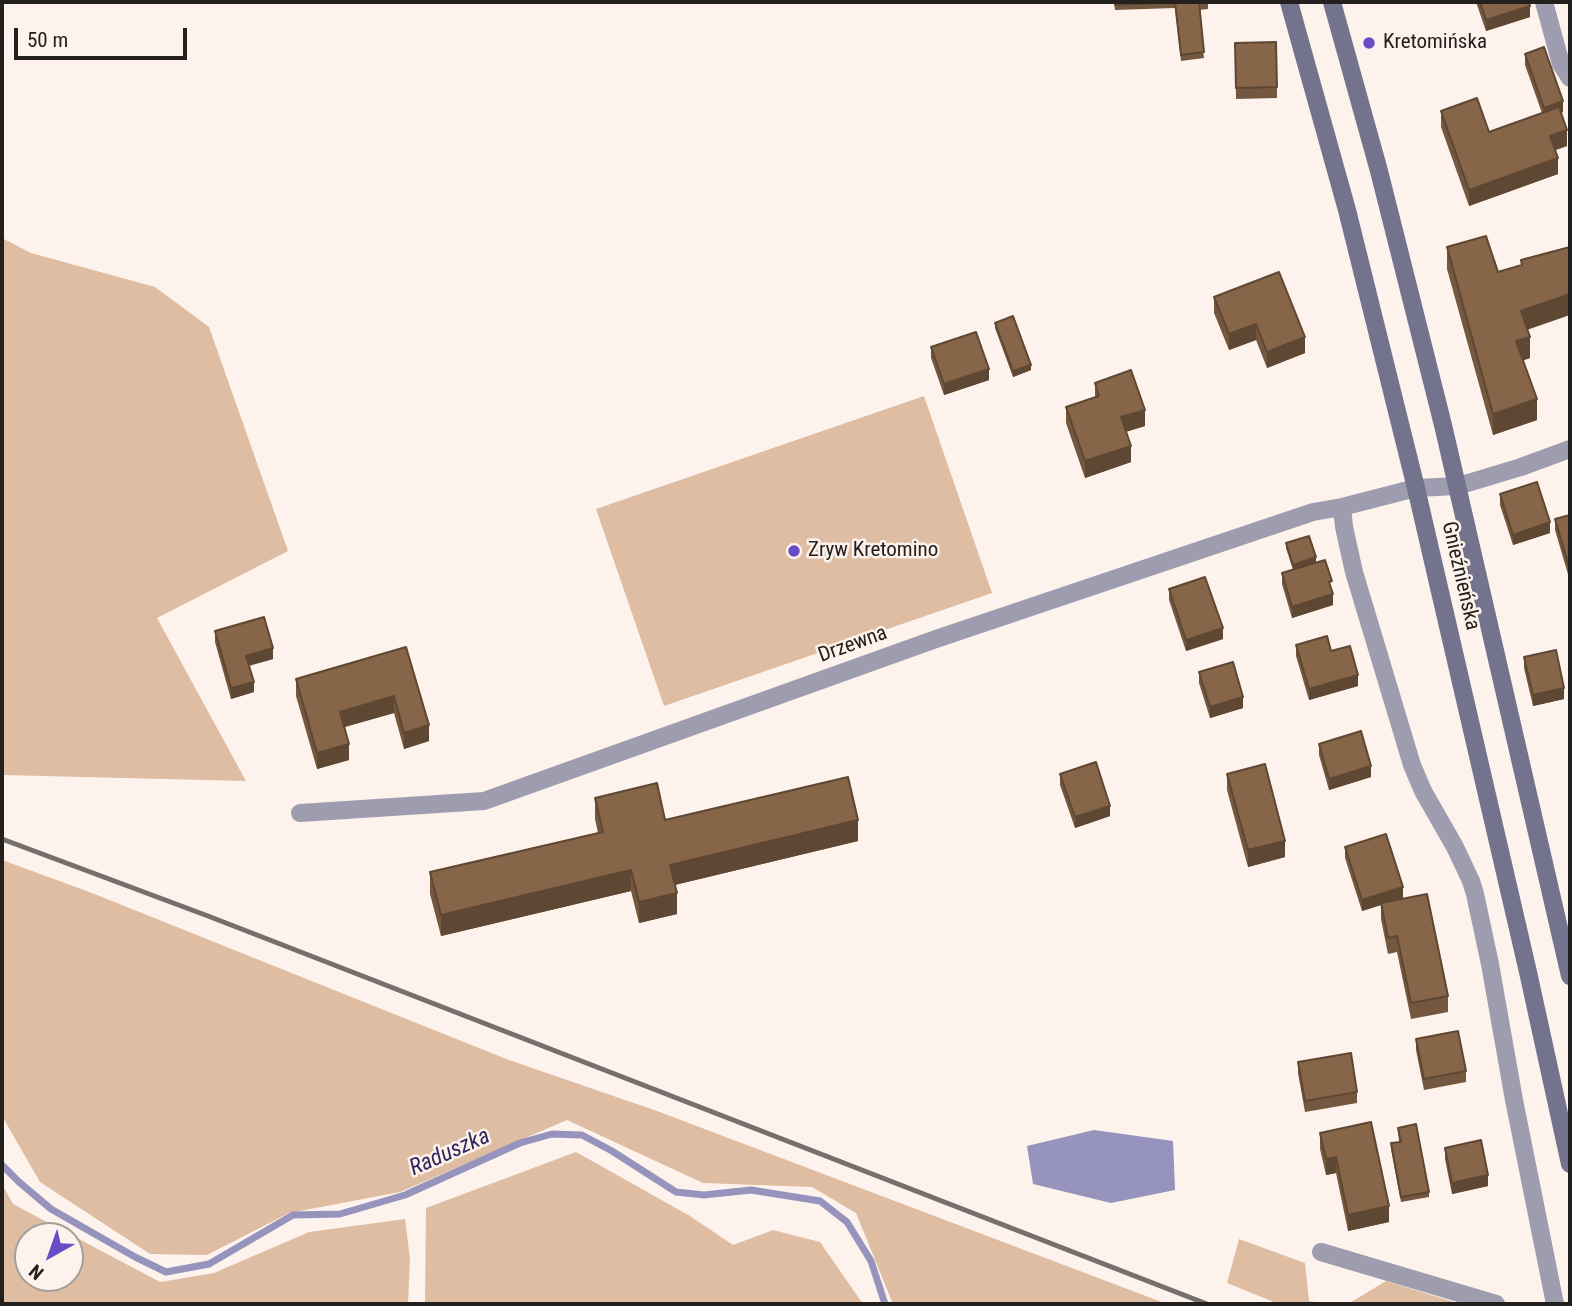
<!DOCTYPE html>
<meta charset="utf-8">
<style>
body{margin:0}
#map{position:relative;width:1572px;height:1306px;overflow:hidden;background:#fdf3ec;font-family:"Roboto Condensed",sans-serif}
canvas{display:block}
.frame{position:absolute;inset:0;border:4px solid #23201d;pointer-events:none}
.north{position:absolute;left:14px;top:1222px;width:70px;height:70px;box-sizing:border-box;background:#fdf3ec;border:2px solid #a69f99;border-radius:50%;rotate:220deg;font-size:19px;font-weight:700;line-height:28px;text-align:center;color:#23201d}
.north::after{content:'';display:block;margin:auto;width:24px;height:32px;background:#664dc6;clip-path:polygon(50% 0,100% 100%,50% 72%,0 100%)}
.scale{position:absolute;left:14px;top:28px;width:173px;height:32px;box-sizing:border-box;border:4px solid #23201d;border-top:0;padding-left:9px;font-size:21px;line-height:24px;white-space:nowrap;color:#23201d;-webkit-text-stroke:5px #fdf3ec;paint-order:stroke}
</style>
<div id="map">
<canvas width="1572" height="1306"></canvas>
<div class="frame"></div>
<div class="north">N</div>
<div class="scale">50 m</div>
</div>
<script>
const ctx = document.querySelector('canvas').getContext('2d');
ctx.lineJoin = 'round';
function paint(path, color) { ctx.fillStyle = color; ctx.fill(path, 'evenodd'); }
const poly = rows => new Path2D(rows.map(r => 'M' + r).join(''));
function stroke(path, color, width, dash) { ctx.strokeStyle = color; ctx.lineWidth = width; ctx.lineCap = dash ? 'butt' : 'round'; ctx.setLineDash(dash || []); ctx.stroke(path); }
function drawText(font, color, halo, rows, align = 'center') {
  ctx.font = font + ' "Roboto Condensed",sans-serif'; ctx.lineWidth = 5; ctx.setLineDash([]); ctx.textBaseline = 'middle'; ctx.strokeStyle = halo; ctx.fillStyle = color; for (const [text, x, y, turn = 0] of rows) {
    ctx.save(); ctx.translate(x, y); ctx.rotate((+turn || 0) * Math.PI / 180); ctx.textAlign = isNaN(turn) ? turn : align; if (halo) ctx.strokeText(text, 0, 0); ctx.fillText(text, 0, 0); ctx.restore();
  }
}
paint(poly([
 [2,238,31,253,155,287,209,327,288,551,157,618,246,781,2,775],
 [924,396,992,593,664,706,596,509],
 [2,860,92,893,509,1060,657,1111,1167,1304,893,1304,856,1213,812,1187,703,1183,567,1120,400,1192,289,1213,207,1255,150,1254,40,1182,2,1116],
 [576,1152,690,1216,733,1245,773,1230,820,1242,863,1304,425,1304,426,1208],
 [2,1184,13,1204,160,1282,214,1273,309,1232,405,1219,410,1259,408,1304,2,1304],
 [70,1236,70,1278,28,1278,28,1236],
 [1239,1239,1305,1263,1309,1301,1329,1304,1279,1304,1227,1283],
 [1386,1281,1457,1303,1459,1304,1348,1304]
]), '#debda3');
paint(poly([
 [1094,1130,1173,1141,1175,1190,1111,1203,1033,1184,1027,1146]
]), '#9693bc');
stroke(poly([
 [2,1165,19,1182,51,1209,135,1257,166,1272,209,1264,293,1215,340,1214,405,1195,520,1143,552,1134,582,1135,612,1151,676,1192,704,1195,751,1190,820,1201,847,1222,871,1261,885,1304]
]), '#9693bc', 7);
stroke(poly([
 [1544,2,1561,64,1570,78],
 [1342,507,1344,527,1354,572,1412,765,1423,791,1455,847,1471,881,1475,894,1490,964,1514,1100,1555,1304],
 [300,813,484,801,936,639,1313,512,1342,507,1416,488],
 [1321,1252,1496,1304]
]), '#9e9db0', 18);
stroke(poly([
 [1416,488,1458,486,1521,467,1570,449]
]), '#9e9db0', 18);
stroke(poly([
 [1289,2,1347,210,1416,488,1528,972,1570,1164],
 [1332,2,1379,171,1443,425,1570,976]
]), '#74738d', 18);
stroke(poly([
 [2,839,208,916,1207,1304]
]), '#76706c', 5);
paint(poly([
 [1114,2,1208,2,1208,9,1199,10,1204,58,1181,61,1175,8,1115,10],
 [1476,2,1529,2,1530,17,1486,31],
 [1235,43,1277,87,1277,98,1236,99],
 [1525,54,1563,112,1561,113,1567,146,1555,150,1558,174,1469,206,1441,127,1441,111,1489,132,1542,113,1525,65],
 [1447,247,1498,272,1521,265,1521,260,1530,358,1523,360,1537,420,1493,435,1447,269],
 [1214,297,1305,353,1267,368,1256,340,1229,350,1214,313],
 [995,323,1031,370,1013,377,995,328],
 [931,347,989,380,944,395,931,358],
 [1095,383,1145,426,1126,432,1131,462,1085,478,1066,423,1066,407,1095,397],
 [1500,494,1550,533,1513,545,1500,505],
 [1570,515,1570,581,1555,530,1555,519],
 [1286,543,1316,563,1332,591,1333,605,1292,618,1282,584,1282,573,1293,570,1286,548],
 [1169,589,1223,639,1186,651,1169,600],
 [215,631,273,659,249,666,254,692,231,699,215,642],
 [1296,645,1331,651,1358,686,1309,700,1296,656],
 [406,647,429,741,404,749,394,713,345,727,349,760,317,769,296,696,296,679],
 [1524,657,1564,699,1533,706,1524,668],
 [1199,672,1243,708,1210,718,1199,683],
 [1319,744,1371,777,1329,790,1319,755],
 [1060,774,1110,816,1075,828,1060,785],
 [1227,774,1285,857,1248,867,1227,790],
 [595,798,665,820,858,841,675,885,677,914,639,923,631,891,441,936,430,894,430,872,598,833,595,819],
 [1345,847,1403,898,1395,900,1448,996,1448,1012,1411,1019,1397,952,1388,954,1381,919,1381,905,1362,911,1345,858],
 [1416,1039,1466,1071,1466,1082,1424,1090,1416,1050],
 [1298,1062,1357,1092,1357,1103,1305,1112,1298,1073],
 [1398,1128,1429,1192,1429,1197,1401,1202,1391,1149,1391,1143,1399,1142],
 [1320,1133,1389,1222,1348,1231,1336,1173,1326,1175,1320,1149],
 [1445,1148,1488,1186,1452,1194,1445,1159]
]), '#74573f');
paint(poly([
 [1530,6,1530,17,1486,31,1486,20],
 [1563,101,1563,112,1544,119,1544,108],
 [1567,130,1567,146,1550,152,1550,136],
 [1558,158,1558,174,1469,206,1469,190],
 [1570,294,1570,315,1521,332,1521,311],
 [1256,324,1256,340,1229,350,1229,334],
 [1305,337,1305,353,1267,368,1267,352],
 [1530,337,1530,358,1516,363,1516,341],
 [1031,365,1031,370,1013,377,1013,371],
 [989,369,989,380,944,395,944,384],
 [1537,399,1537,420,1493,435,1493,414],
 [1145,410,1145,426,1121,433,1121,417],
 [1131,446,1131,462,1085,478,1085,461],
 [1550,522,1550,533,1513,545,1513,535],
 [1316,557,1316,563,1293,570,1293,565],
 [1333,594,1333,605,1292,618,1292,607],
 [1223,628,1223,639,1186,651,1186,640],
 [273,648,273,659,246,666,246,656],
 [1358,675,1358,686,1309,700,1309,689],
 [254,682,254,692,231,699,231,688],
 [1564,688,1564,699,1533,706,1533,695],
 [394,696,394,713,340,728,340,712],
 [1243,697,1243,708,1210,718,1210,707],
 [429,725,429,741,404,749,404,733],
 [349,744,349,760,317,769,317,753],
 [1371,766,1371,777,1329,790,1329,779],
 [1110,806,1110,816,1075,828,1075,817],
 [858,820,858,841,670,886,670,865],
 [1285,841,1285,857,1248,867,1248,850],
 [631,870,631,891,441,936,441,915],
 [1403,887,1403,898,1362,911,1362,900],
 [677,893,677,914,639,923,639,902],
 [1336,1157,1336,1173,1326,1175,1326,1159],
 [1488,1175,1488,1186,1452,1194,1452,1183],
 [1389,1206,1389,1222,1348,1231,1348,1215]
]), '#5e4733');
const building = poly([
 [1115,2,1175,2,1115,5,1115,2],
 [1175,2,1199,2,1204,52,1181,55,1175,2],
 [1480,2,1529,2,1530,6,1486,20,1480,2],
 [1276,42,1277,87,1236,88,1235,43,1276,42],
 [1544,47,1563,101,1544,108,1525,54,1544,47],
 [1477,98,1489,132,1559,107,1567,130,1550,136,1558,158,1469,190,1441,111,1477,98],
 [1486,236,1498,272,1522,265,1521,260,1570,247,1570,294,1521,311,1530,337,1516,341,1537,399,1493,414,1447,247,1486,236],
 [1279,272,1305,337,1267,352,1256,324,1229,334,1214,297,1279,272],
 [1013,316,1031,365,1013,371,995,323,1013,316],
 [976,332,989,369,944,384,931,347,976,332],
 [1131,370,1145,410,1121,417,1131,446,1085,461,1066,407,1099,396,1095,383,1131,370],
 [1537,482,1550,522,1513,535,1500,494,1537,482],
 [1570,515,1570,570,1555,519,1570,515],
 [1309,536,1316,557,1293,565,1286,543,1309,536],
 [1325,560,1332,581,1329,582,1333,594,1292,607,1282,573,1325,560],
 [1205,577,1223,628,1186,640,1169,589,1205,577],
 [264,617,273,648,246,656,254,682,231,688,215,631,264,617],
 [1327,636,1331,651,1350,646,1358,675,1309,689,1296,645,1327,636],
 [406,647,429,725,404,733,394,696,340,712,349,744,317,753,296,679,406,647],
 [1556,650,1564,688,1533,695,1524,657,1556,650],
 [1233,662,1243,697,1210,707,1199,672,1233,662],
 [1361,731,1371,766,1329,779,1319,744,1361,731],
 [1096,762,1110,806,1075,817,1060,774,1096,762],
 [1265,764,1285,841,1248,850,1227,774,1265,764],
 [848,777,858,820,670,865,677,893,639,902,631,870,441,915,430,872,603,832,595,798,657,783,665,820,848,777],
 [1386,834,1403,887,1362,900,1345,847,1386,834],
 [1427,894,1448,996,1411,1003,1397,936,1388,938,1381,903,1427,894],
 [1458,1031,1466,1071,1424,1079,1416,1039,1458,1031],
 [1351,1053,1357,1092,1305,1101,1298,1062,1351,1053],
 [1371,1122,1389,1206,1348,1215,1336,1157,1326,1159,1320,1133,1371,1122],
 [1416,1124,1429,1192,1401,1197,1391,1143,1401,1142,1398,1128,1416,1124],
 [1481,1140,1488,1175,1452,1183,1445,1148,1481,1140]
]);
paint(building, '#876549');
stroke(building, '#5e4733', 2);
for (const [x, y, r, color] of [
 [1369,43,7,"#664dc6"],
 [794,551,7,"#664dc6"]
]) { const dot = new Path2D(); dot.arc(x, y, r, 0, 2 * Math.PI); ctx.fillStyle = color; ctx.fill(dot); stroke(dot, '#fdf3ec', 2.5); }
drawText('21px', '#23201d', '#fdf3ec', [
 ["Kretomińska",1383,43],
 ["Zryw Kretomino",808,551]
], 'left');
drawText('21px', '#23201d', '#fdf3ec', [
 ["Gnieźnieńska",1460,576,77],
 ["Drzewna",853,645,-20]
]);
drawText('italic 23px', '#32295e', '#fdf3ec', [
 ["Raduszka",450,1153,-24]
]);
</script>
